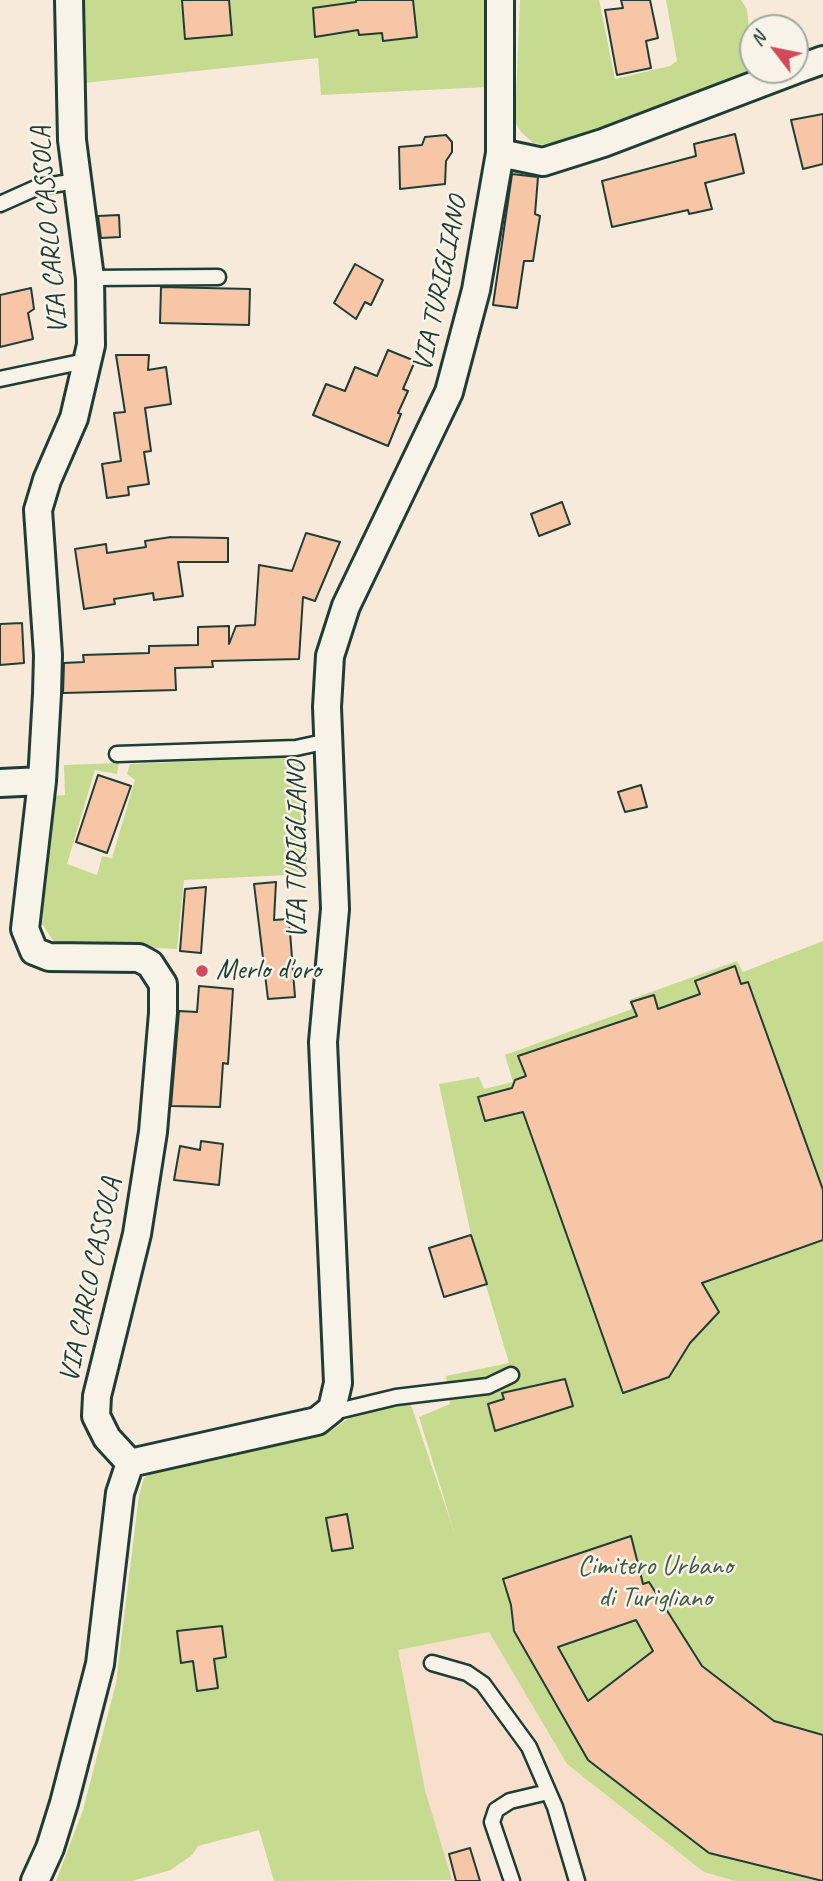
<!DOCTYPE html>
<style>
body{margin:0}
#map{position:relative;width:823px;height:1881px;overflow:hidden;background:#f7eadb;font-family:Caveat,sans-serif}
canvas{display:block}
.north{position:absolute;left:739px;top:14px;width:70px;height:70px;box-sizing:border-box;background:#f7f3e8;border:2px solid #a1aaa0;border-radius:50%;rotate:302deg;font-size:19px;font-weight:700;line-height:28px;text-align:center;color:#1f3d34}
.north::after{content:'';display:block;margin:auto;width:24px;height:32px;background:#d1495b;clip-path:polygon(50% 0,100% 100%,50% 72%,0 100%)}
</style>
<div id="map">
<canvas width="823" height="1881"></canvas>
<div class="north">N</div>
</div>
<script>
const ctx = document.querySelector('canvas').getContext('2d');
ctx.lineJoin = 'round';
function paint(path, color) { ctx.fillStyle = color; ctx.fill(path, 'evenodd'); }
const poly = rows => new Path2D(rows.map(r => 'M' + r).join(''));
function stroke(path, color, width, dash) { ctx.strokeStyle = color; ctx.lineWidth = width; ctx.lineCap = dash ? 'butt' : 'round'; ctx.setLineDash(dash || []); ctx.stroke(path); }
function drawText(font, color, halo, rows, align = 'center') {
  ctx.font = font + ' Caveat,sans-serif'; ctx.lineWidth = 5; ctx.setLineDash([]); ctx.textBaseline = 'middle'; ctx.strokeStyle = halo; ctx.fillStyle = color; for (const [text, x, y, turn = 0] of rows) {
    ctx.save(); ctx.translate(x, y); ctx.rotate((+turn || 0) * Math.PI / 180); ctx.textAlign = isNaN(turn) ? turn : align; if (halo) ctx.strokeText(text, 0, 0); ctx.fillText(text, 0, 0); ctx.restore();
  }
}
paint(poly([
 [489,1632,567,1764,704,1872,735,1881,452,1881,425,1790,397,1650]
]), '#f7dfcb');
paint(poly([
 [84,0,489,0,488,87,321,95,318,58,84,83],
 [520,0,599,0,615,79,670,66,677,61,666,0,741,0,747,9,753,72,550,146,533,143,521,132,515,122],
 [298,757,308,874,184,880,177,949,55,943,42,924,53,796,65,795,64,765,119,763,117,774,95,770,67,864,97,875,102,856,112,858,135,780,127,774,130,764],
 [823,941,823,1881,735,1881,704,1872,567,1764,489,1632,398,1650,425,1790,452,1880,274,1881,259,1830,198,1846,192,1855,171,1870,132,1881,56,1881,83,1810,116,1683,139,1495,144,1478,157,1467,248,1452,331,1431,353,1415,410,1402,455,1534,419,1417,450,1404,446,1376,509,1363,471,1235,439,1084,479,1077,484,1089,513,1082,505,1055,632,1009,629,1000,737,961,743,972]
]), '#c6da90');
const building = poly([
 [182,0,229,0,232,35,185,39,182,0],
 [356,0,413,0,417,37,383,41,382,33,359,35,358,30,315,37,313,8,356,2,356,0],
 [621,0,650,0,658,38,646,41,651,68,617,75,605,10,623,8,621,0],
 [823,114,823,164,803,169,791,120,823,114],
 [735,134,744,173,705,183,712,209,689,214,688,210,612,227,602,181,696,156,694,144,735,134],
 [446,135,452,142,452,152,446,161,445,184,400,189,399,147,422,145,425,137,446,135],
 [512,174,538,177,535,214,540,216,533,261,524,261,517,308,493,305,512,174],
 [119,215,120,237,101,238,98,216,119,215],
 [355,264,383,280,371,305,365,302,356,319,334,303,355,264],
 [161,287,250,289,249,325,160,323,161,287],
 [31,288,34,309,28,313,33,339,0,347,0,295,31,288],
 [388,350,415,361,403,389,408,391,398,413,401,414,388,446,313,415,326,384,345,391,355,367,377,376,388,350],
 [116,355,149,355,148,370,166,367,171,404,145,408,151,451,144,452,149,484,128,487,129,495,107,498,102,464,121,461,114,413,125,412,116,355],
 [562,502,570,524,539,536,531,514,562,502],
 [306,533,340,542,315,601,303,597,299,659,212,661,213,667,175,668,176,690,63,693,64,663,84,662,83,655,149,653,149,646,198,645,198,627,229,626,229,644,236,626,255,625,259,565,292,571,306,533],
 [171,537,228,538,228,562,178,562,183,596,154,600,153,593,114,599,115,604,84,609,75,549,106,544,107,553,146,547,145,541,171,537],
 [22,623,24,663,0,665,0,624,22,623],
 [98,775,131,786,107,853,76,842,98,775],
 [641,785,647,807,625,812,618,792,641,785],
 [276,882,274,920,289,919,295,997,268,999,254,884,276,882],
 [206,887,201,953,180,951,185,889,206,887],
 [735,966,741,984,748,982,823,1190,823,1240,702,1283,719,1312,690,1343,669,1377,623,1393,523,1112,485,1121,478,1097,512,1088,515,1080,526,1076,518,1056,637,1016,631,1002,654,995,658,1009,700,994,695,981,735,966],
 [199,986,233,989,228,1064,223,1063,220,1107,171,1106,179,1011,197,1012,199,986],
 [201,1141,223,1144,219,1185,174,1180,180,1146,200,1150,201,1141],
 [471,1235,487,1284,444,1297,429,1248,471,1235],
 [565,1379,573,1406,495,1431,488,1404,504,1399,502,1393,565,1379],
 [347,1514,353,1548,332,1551,326,1518,347,1514],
 [631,1536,643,1584,649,1582,702,1666,774,1721,823,1735,823,1881,709,1853,588,1760,514,1631,511,1605,503,1579,631,1536],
 [636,1620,653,1651,588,1701,558,1647,636,1620],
 [222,1626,226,1657,214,1659,218,1688,197,1691,193,1661,181,1663,177,1631,222,1626],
 [470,1848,480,1881,456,1881,449,1854,470,1848]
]);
paint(building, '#f7c6a6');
stroke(building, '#1f3d34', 2);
const service = poly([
 [0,204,38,187,77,181],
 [90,278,218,277],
 [0,379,90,360],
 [117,754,296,748,328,741],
 [332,1409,342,1410,396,1397,488,1386,511,1375],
 [432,1663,467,1673,483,1684,529,1747,555,1807,577,1881],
 [512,1881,492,1822,496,1810,510,1801,548,1792]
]);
const minor = poly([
 [795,70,823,60],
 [500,153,543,162,603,143,795,70],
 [0,783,42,781],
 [130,1463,317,1421,332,1409,338,1383,323,1042,335,909,327,707,330,656,346,606,449,392,476,290,500,153,500,0],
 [35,1881,50,1848,64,1803,100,1664,120,1493,130,1463,107,1438,96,1416,97,1396,137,1234,153,1132,163,1013,163,984,150,964,139,958,49,957,34,951,25,929,42,781,47,694,48,655,38,510,47,480,74,418,91,345,90,278,72,140,69,0]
]);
stroke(service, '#1f3d34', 19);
stroke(minor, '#1f3d34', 32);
stroke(service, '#f7f3e8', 14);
stroke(minor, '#f7f3e8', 26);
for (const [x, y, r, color] of [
 [202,971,7,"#d1495b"]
]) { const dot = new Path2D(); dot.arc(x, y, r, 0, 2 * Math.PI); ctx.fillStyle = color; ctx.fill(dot); stroke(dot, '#f7f3e8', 2.5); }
drawText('28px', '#1f3d34', '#f7f3e8', [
 ["VIA CARLO CASSOLA",50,230,-95],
 ["VIA TURIGLIANO",441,284,-78],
 ["VIA TURIGLIANO",298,850,-90],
 ["VIA CARLO CASSOLA",91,1280,-78]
]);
drawText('28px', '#1f3d34', '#f7f3e8', [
 ["Merlo d'oro",216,971]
], 'left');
drawText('28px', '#405c46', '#f7f3e8', [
 ["Cimitero Urbano",655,1567],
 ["di Turigliano",655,1599]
]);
</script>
